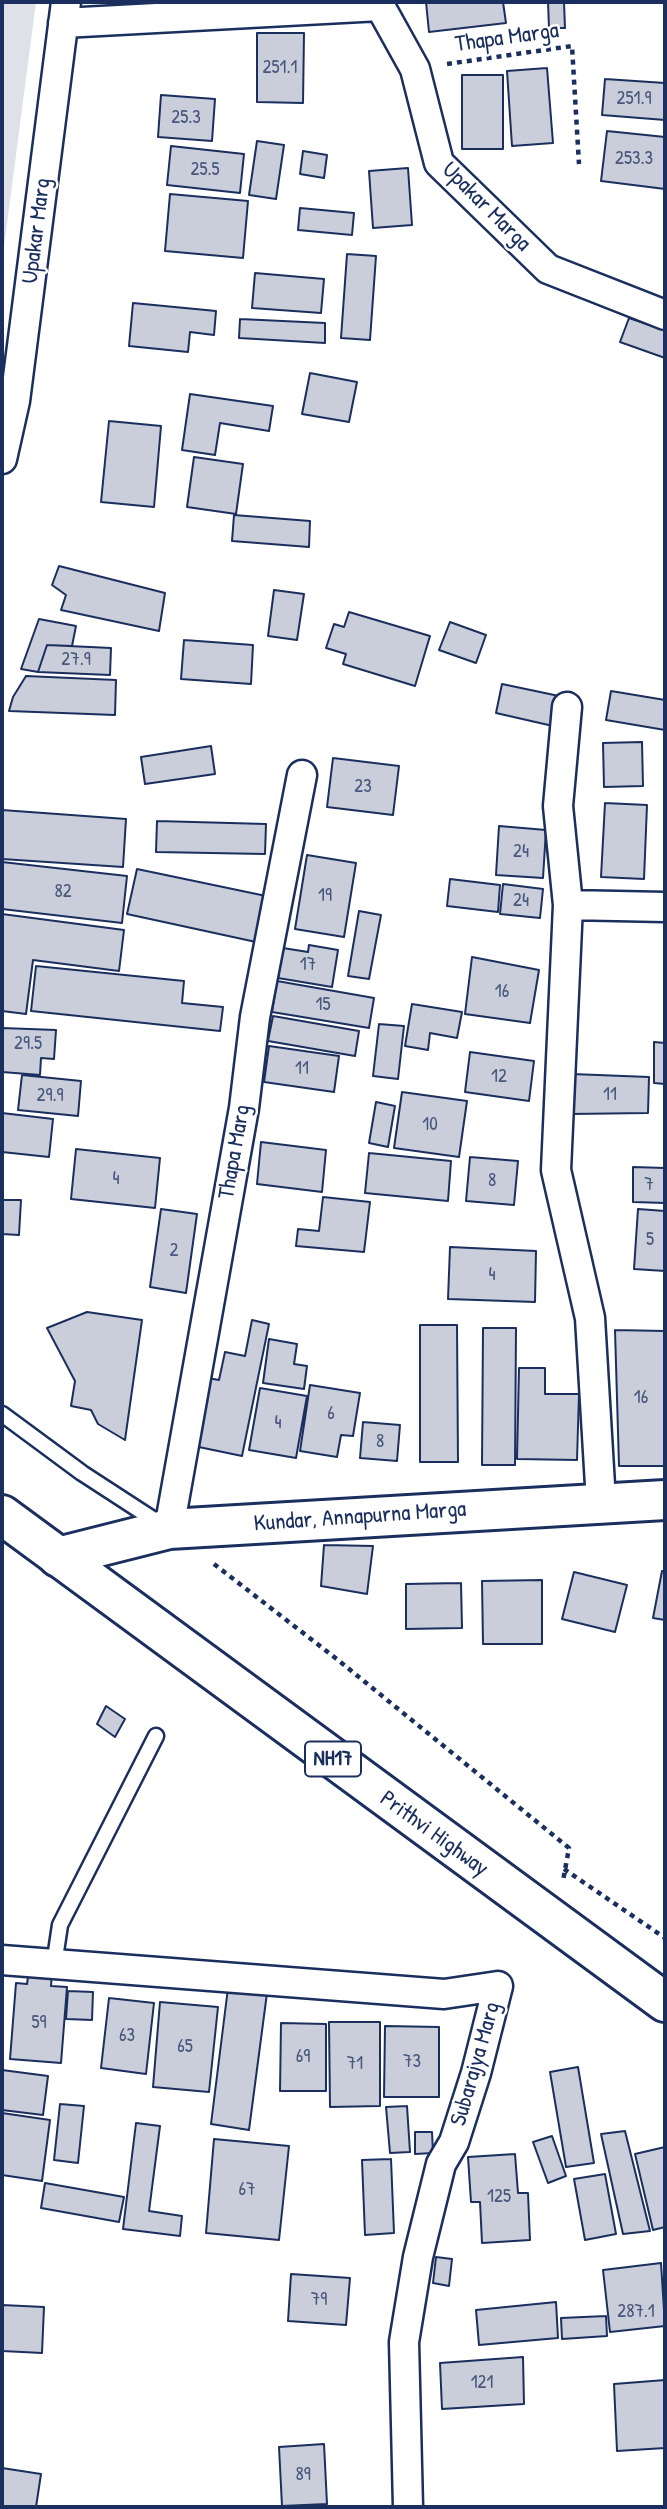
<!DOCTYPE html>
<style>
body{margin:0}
#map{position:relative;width:667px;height:2509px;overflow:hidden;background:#fff;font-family:"Patrick Hand",sans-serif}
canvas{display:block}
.frame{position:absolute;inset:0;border:4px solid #1b2f5e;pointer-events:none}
</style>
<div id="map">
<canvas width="667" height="2509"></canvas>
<div class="frame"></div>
</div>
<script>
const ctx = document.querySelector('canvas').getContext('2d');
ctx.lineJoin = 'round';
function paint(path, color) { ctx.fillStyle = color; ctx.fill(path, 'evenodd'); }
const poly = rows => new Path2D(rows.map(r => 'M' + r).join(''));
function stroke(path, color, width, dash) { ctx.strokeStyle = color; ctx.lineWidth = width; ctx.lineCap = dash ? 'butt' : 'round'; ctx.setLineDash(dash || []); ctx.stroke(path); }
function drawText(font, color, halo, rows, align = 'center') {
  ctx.font = font + ' "Patrick Hand",sans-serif'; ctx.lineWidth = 5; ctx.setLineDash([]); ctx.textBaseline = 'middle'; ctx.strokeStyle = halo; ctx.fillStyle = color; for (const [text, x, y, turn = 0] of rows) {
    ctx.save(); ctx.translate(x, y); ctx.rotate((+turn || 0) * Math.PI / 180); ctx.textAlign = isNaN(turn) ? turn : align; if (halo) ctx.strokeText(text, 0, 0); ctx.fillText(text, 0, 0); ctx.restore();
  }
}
paint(poly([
 [2,2,36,2,2,262]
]), '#dee1e7');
const building = poly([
 [426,2,503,2,506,23,429,32,426,2],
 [548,2,564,2,565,28,549,28,548,2],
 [257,33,304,33,303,103,257,102,257,33],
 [547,68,553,143,512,146,507,71,547,68],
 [462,75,503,75,503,149,462,149,462,75],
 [605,79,665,83,665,120,602,115,605,79],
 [161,95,215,99,212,141,158,137,161,95],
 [607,131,665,137,665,189,601,181,607,131],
 [257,141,284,145,276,199,249,195,257,141],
 [171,146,244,154,240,193,167,185,171,146],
 [303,151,327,155,324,178,300,174,303,151],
 [408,168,412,225,373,228,369,171,408,168],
 [170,194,248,201,243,258,165,251,170,194],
 [300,208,354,213,352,235,298,230,300,208],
 [347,254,376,256,370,340,341,338,347,254],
 [255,273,324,279,321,313,252,308,255,273],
 [133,303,216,311,214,335,190,332,188,352,129,346,133,303],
 [629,318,665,330,665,358,620,342,629,318],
 [240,319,325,323,325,343,239,338,240,319],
 [310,373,357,382,349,422,302,414,310,373],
 [190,394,273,406,269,431,220,423,215,455,182,450,190,394],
 [109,421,161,426,154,507,101,502,109,421],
 [194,457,243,464,236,514,187,507,194,457],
 [234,515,310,521,309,547,232,541,234,515],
 [59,566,165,593,159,631,61,610,66,595,52,585,59,566],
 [274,590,304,594,297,640,268,636,274,590],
 [349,612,430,636,415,686,343,664,346,654,326,648,334,624,344,627,349,612],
 [39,619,76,626,72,646,47,645,38,672,21,669,39,619],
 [450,622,486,635,476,663,439,650,450,622],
 [184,640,253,645,251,684,181,679,184,640],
 [47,645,111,648,110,675,38,672,47,645],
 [26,676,116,680,115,715,9,711,13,697,26,676],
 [502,684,559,696,553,726,496,713,502,684],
 [611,691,665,700,665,730,606,720,611,691],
 [642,742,643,786,604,787,603,743,642,742],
 [211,746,215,774,145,784,141,757,211,746],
 [333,758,399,766,393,815,327,807,333,758],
 [605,803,647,805,644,879,601,877,605,803],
 [2,810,126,819,123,867,2,859,2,810],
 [157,821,266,824,265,854,156,852,157,821],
 [499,826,546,830,543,878,496,875,499,826],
 [307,855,356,863,344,937,295,929,307,855],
 [2,862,127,876,122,923,2,909,2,862],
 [137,869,266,896,256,942,127,914,137,869],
 [450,879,500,885,498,912,447,906,450,879],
 [503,884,543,889,540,918,500,914,503,884],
 [359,911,381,915,369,979,348,976,359,911],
 [2,914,124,930,119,971,33,960,26,1014,2,1011,2,914],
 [309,945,338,950,332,987,278,978,283,948,308,952,309,945],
 [472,957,539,970,530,1023,465,1014,472,957],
 [36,966,184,981,182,1003,223,1007,220,1031,31,1011,36,966],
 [277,981,374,998,369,1028,272,1012,277,981],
 [412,1004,462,1012,457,1038,430,1033,428,1050,405,1046,412,1004],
 [273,1016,359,1031,355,1056,268,1041,273,1016],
 [379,1024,404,1026,398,1079,373,1076,379,1024],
 [2,1028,56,1030,54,1059,41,1058,40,1075,2,1072,2,1028],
 [654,1042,665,1043,665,1084,654,1083,654,1042],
 [269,1046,339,1056,334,1092,264,1082,269,1046],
 [470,1052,534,1061,529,1101,465,1092,470,1052],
 [572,1074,649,1077,648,1113,570,1114,572,1074],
 [22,1075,81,1081,78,1116,18,1110,22,1075],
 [402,1092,467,1101,459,1157,394,1148,402,1092],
 [376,1102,395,1106,388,1147,369,1143,376,1102],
 [2,1113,53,1119,49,1157,2,1152,2,1113],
 [261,1142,326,1150,322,1192,257,1184,261,1142],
 [76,1149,160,1158,155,1208,71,1199,76,1149],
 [369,1153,451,1161,448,1201,365,1193,369,1153],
 [470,1157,518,1161,514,1205,466,1201,470,1157],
 [633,1167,665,1168,665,1203,633,1202,633,1167],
 [323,1197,370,1202,364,1252,296,1246,298,1229,319,1231,323,1197],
 [2,1200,21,1200,19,1235,2,1234,2,1200],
 [161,1209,197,1214,186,1293,150,1287,161,1209],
 [638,1209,665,1211,665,1271,634,1269,638,1209],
 [450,1247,536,1251,535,1302,448,1299,450,1247],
 [87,1312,142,1320,125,1440,98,1424,91,1410,71,1406,75,1381,47,1328,87,1312],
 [252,1320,269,1324,242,1456,194,1446,208,1378,219,1380,225,1352,245,1356,252,1320],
 [420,1325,457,1325,458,1462,420,1462,420,1325],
 [483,1328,516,1328,515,1465,482,1465,483,1328],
 [615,1330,665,1331,665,1466,619,1466,615,1330],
 [269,1339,297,1344,294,1364,307,1366,304,1389,263,1383,269,1339],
 [519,1368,545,1368,545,1394,579,1394,577,1460,517,1459,519,1368],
 [310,1385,360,1393,353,1436,341,1435,337,1457,300,1451,310,1385],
 [260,1388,307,1396,296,1458,249,1450,260,1388],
 [363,1422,400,1425,397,1461,360,1458,363,1422],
 [324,1545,373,1546,367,1594,321,1586,324,1545],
 [662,1571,665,1571,665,1620,653,1618,662,1571],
 [574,1572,627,1585,615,1632,562,1619,574,1572],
 [542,1580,542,1644,483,1644,482,1581,542,1580],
 [461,1583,462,1628,406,1629,406,1584,461,1583],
 [106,1706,125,1719,115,1737,97,1724,106,1706],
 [29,1970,52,1972,51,1986,67,1987,61,2063,10,2059,16,1983,27,1984,29,1970],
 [228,1988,267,1993,249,2130,211,2124,228,1988],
 [68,1991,93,1992,92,2020,66,2019,68,1991],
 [109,1998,154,2003,146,2074,101,2068,109,1998],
 [160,2002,218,2007,209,2092,153,2087,160,2002],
 [329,2022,380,2022,380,2106,330,2107,329,2022],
 [281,2023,326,2024,326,2091,280,2091,281,2023],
 [385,2026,439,2027,439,2097,384,2097,385,2026],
 [578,2067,594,2163,566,2167,550,2072,578,2067],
 [2,2070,48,2076,43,2115,2,2110,2,2070],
 [60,2104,84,2106,78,2163,54,2160,60,2104],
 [407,2106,410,2152,390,2153,386,2107,407,2106],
 [2,2113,50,2120,42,2181,2,2175,2,2113],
 [136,2123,160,2126,149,2211,182,2216,180,2236,123,2229,136,2123],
 [625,2131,650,2231,623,2234,601,2134,625,2131],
 [415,2132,432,2132,433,2153,415,2154,415,2132],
 [552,2136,566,2176,548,2183,533,2142,552,2136],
 [214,2139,289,2146,279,2240,206,2233,214,2139],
 [665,2147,665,2227,653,2230,635,2154,665,2147],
 [515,2154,518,2193,528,2193,530,2240,482,2243,480,2202,471,2202,468,2157,515,2154],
 [391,2159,394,2233,365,2235,362,2160,391,2159],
 [605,2174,616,2234,585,2240,574,2179,605,2174],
 [45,2183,124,2197,119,2222,41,2208,45,2183],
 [436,2257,452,2259,449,2286,433,2283,436,2257],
 [661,2263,665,2326,610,2332,603,2270,661,2263],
 [291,2274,350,2278,346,2325,288,2321,291,2274],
 [556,2302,558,2338,479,2345,476,2310,556,2302],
 [2,2305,44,2307,42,2353,2,2351,2,2305],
 [606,2316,607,2336,562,2339,561,2318,606,2316],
 [523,2357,524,2404,442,2409,440,2363,523,2357],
 [665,2380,665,2448,617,2451,614,2384,665,2380],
 [324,2444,327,2504,282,2506,279,2447,324,2444],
 [2,2468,41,2474,36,2507,2,2507,2,2468]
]);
paint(building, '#caceda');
stroke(building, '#1b2f5e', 2);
const lane = poly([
 [2,1414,82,1473,162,1525],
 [54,1965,60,1925,156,1736]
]);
const street = poly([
 [63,23,380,6,415,69,439,163,548,269,665,315],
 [2,459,15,401,66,2],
 [567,707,558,806,568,905,556,1170,590,1318,601,1502],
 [568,905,665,907],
 [169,1529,244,1108,255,1017,302,775],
 [2,1960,444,1994,498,1986,476,2073,454,2142,441,2164,418,2257,404,2342,408,2507]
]);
const primary = poly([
 [58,1557,169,1529,665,1500]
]);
const highway = poly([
 [2,1515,665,2002]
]);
stroke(lane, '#1b2f5e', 19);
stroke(street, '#1b2f5e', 33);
stroke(primary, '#1b2f5e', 44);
stroke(highway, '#1b2f5e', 44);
stroke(poly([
 [447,64,572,46,579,164],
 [214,1564,338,1660,569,1848,563,1881],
 [564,1869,665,1938]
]), '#1b2f5e', 4.5, [5, 5]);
stroke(lane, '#fff', 14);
stroke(street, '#fff', 28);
stroke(primary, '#fff', 38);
stroke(highway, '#fff', 38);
drawText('19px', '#47577d', null, [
 ["251.1",280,68],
 ["251.9",634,99],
 ["25.3",186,118],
 ["253.3",634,159],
 ["25.5",205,170],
 ["27.9",76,660],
 ["23",363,787],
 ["24",521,852],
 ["82",63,892],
 ["19",325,896],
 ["24",521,901],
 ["17",308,965],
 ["16",502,992],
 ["15",323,1005],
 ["29.5",28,1044],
 ["11",302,1069],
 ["12",499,1077],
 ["11",610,1095],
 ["29.9",50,1096],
 ["10",430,1125],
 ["4",116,1179],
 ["8",492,1181],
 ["7",649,1185],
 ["5",650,1240],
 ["2",174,1251],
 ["4",492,1275],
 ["16",641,1398],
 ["6",331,1414],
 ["4",278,1423],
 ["8",380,1442],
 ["59",39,2023],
 ["63",127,2036],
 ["65",185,2047],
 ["69",303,2057],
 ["73",412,2062],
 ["71",355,2064],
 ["67",247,2190],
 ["125",499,2197],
 ["79",319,2300],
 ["287.1",636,2312],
 ["121",482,2383],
 ["89",303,2475]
]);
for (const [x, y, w] of [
 [333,1759,56]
]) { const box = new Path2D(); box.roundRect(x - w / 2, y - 17.5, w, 35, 5); ctx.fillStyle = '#fff'; ctx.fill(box); stroke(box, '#1b2f5e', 2); }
drawText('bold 21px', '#1b2f5e', null, [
 ["NH17",333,1759]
]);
drawText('23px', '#1b2f5e', '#fff', [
 ["Thapa Marga",507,38,-8],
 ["Upakar Marga",486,207,45],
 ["Upakar Marg",37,231,-83],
 ["Thapa Marg",235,1152,-80],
 ["Kundar, Annapurna Marga",360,1517,-4],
 ["Prithvi Highway",434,1834,36],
 ["Subarajya Marg",476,2064,-74]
]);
</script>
